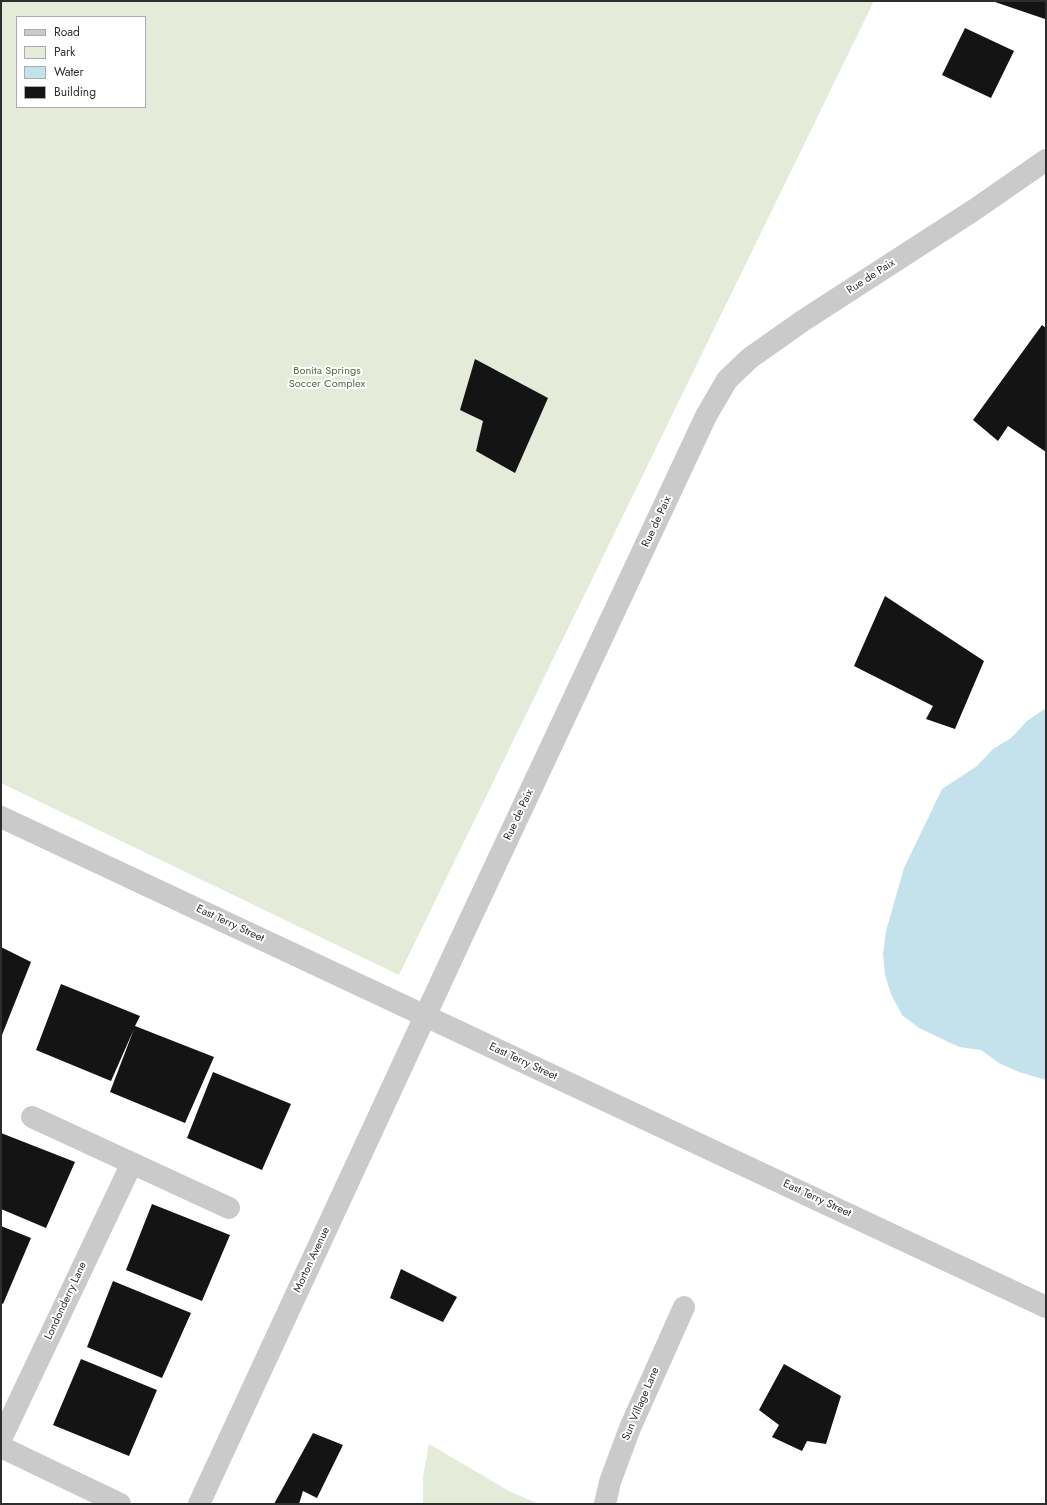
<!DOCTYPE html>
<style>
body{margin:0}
#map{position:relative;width:1047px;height:1505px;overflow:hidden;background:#fff;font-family:Jost,sans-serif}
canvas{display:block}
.frame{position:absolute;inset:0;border:2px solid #2d2d2d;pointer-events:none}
.legend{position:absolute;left:16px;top:16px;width:130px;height:92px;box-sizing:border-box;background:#fff;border:1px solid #ababab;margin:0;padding:5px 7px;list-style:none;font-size:12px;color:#2d2d2d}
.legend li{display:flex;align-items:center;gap:8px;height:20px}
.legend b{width:20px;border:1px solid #ababab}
</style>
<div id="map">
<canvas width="1047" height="1505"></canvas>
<div class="frame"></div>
<ul class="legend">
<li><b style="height:5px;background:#cacaca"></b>Road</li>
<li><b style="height:11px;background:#e5ebd9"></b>Park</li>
<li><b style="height:11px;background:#c4e2ec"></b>Water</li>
<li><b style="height:11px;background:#141414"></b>Building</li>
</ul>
</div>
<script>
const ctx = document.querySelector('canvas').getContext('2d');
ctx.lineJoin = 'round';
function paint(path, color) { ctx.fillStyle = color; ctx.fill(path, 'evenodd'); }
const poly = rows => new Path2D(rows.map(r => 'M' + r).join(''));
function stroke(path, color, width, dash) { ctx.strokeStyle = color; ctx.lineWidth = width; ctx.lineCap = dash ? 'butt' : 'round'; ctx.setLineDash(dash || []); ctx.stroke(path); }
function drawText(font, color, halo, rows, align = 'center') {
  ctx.font = font + ' Jost,sans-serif'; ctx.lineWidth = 4; ctx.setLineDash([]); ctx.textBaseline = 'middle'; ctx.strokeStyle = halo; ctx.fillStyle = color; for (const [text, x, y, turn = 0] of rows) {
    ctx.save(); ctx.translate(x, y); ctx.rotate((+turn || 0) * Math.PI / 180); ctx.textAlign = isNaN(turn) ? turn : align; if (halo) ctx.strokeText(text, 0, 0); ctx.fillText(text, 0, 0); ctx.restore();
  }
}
paint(poly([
 [1,1,874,1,399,975,1,783],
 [17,17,145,17,145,107,17,107],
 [429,1444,509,1491,539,1504,423,1504,423,1476]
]), '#e5ebd9');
paint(poly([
 [1046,708,1046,1080,1019,1072,999,1063,981,1050,959,1047,919,1028,902,1015,891,994,885,975,883,954,886,931,904,868,942,789,977,766,993,749,1011,738,1027,721]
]), '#c4e2ec');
paint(poly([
 [992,1,1046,1,1046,18,1045,19],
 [965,28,1014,51,991,98,942,75],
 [1042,325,1046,328,1046,452,1008,426,998,441,973,420],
 [475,359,548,398,515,473,476,451,483,421,460,410],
 [885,596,984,661,955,729,926,719,933,706,854,666],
 [1,947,31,962,2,1035,1,1034],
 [61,984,140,1016,135,1026,214,1057,185,1123,110,1092,134,1029,111,1081,36,1050],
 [213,1072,291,1104,262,1170,187,1138],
 [1,1133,75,1162,46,1228,1,1209],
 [152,1204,230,1235,202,1301,126,1270],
 [1,1226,31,1238,3,1304,1,1303],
 [401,1269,457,1297,443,1322,390,1298],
 [113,1281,191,1313,162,1378,87,1347],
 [81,1359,157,1390,129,1456,53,1425],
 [784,1364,841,1396,826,1444,807,1441,802,1451,772,1437,779,1425,759,1410],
 [313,1433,343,1445,317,1498,303,1491,299,1504,274,1504]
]), '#141414');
stroke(poly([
 [32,1117,229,1208],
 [1,1439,132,1163],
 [1,1447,120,1504],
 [199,1504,466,928,706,416,727,380,750,358,804,320,974,210,1046,160],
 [605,1504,610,1482,630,1428,684,1307]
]), '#cacaca', 22);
stroke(poly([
 [1,817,1046,1307]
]), '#cacaca', 22);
drawText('11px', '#2d2d2d', '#fff', [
 ["Rue de Paix",871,277,-33],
 ["Rue de Paix",657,522,-65],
 ["Rue de Paix",519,815,-65],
 ["East Terry Street",230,924,25],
 ["East Terry Street",523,1062,25],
 ["East Terry Street",817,1199,25],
 ["Morton Avenue",312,1260,-65],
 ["Londonderry Lane",66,1301,-65],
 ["Sun Village Lane",641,1404,-67]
]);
drawText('11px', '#576939', '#fff', [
 ["Bonita Springs",327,371],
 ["Soccer Complex",327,384]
]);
</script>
